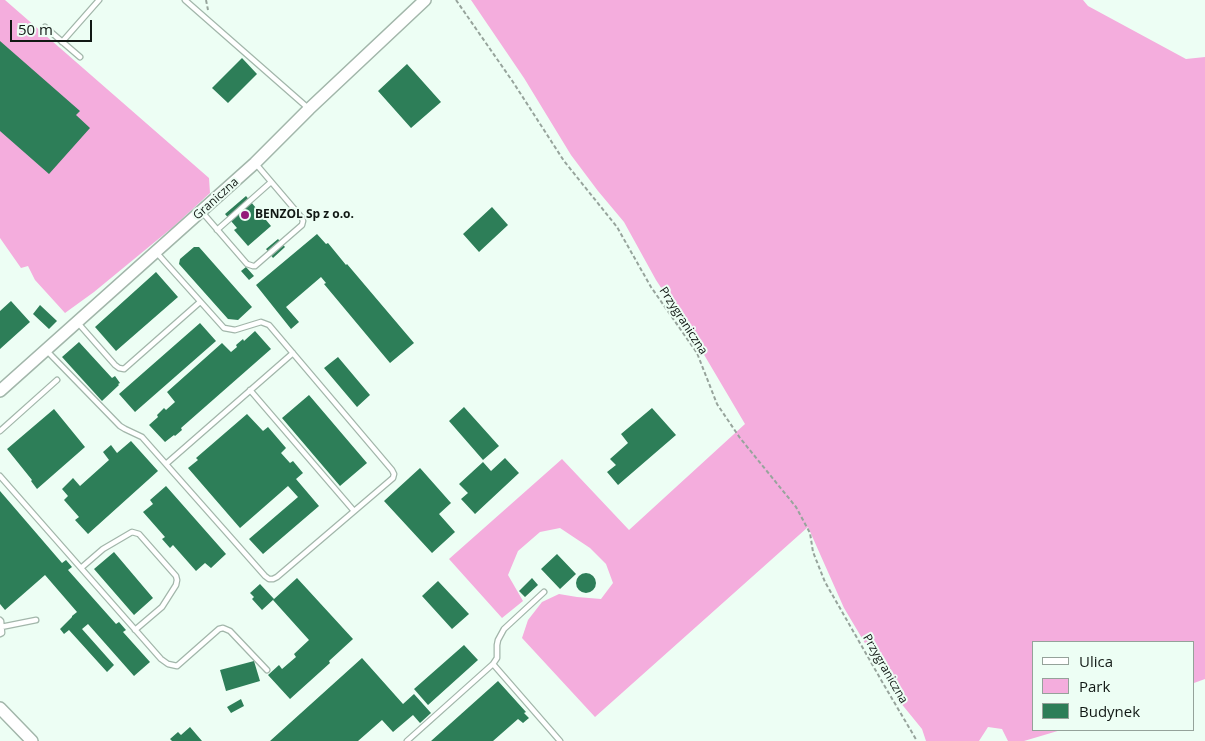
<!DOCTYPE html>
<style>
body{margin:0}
#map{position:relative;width:1205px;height:741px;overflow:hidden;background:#edfef4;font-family:"Open Sans",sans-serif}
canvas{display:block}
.legend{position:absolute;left:1032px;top:641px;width:162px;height:90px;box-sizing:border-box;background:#edfef4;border:1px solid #95a29a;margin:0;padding:6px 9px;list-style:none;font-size:15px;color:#111814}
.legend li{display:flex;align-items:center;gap:10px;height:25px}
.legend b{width:25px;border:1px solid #95a29a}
.scale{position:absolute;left:10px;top:20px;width:82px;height:22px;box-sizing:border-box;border:2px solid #111814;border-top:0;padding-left:6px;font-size:15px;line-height:18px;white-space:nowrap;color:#111814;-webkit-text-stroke:4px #edfef4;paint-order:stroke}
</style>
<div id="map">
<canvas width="1205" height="741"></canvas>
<ul class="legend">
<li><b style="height:6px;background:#fff"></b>Ulica</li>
<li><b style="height:14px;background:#f4addd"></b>Park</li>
<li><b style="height:14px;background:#2d7e58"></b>Budynek</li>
</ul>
<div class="scale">50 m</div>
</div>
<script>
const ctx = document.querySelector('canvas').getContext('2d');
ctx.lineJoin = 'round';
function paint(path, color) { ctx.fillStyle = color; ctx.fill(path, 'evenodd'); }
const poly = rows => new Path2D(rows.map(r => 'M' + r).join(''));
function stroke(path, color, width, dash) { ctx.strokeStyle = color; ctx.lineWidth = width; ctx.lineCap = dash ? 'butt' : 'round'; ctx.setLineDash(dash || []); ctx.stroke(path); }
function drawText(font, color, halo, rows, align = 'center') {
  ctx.font = font + ' "Open Sans",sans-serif'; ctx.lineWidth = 4; ctx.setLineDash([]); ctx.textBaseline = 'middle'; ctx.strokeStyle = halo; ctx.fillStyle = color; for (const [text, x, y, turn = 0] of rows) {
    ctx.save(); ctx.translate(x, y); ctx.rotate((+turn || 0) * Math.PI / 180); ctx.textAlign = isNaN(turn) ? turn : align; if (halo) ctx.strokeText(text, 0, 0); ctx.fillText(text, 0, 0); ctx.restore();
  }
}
paint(poly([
 [0,0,5,0,209,178,210,193,173,227,94,292,65,313,35,280,28,266,21,268,0,238],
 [471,0,1083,0,1088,6,1186,59,1205,57,1205,679,1194,683,1194,642,1034,642,1034,730,1061,730,1024,741,1008,741,1002,729,988,727,979,741,926,741,922,729,900,702,844,608,808,527,595,717,522,638,528,620,542,602,559,594,577,597,601,599,613,583,606,564,590,548,560,528,540,532,518,551,508,575,523,601,502,618,449,559,562,459,629,530,745,424,693,336,656,280,624,222,598,191,571,155,524,78]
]), '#f4addd');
paint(poly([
 [0,41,80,111,76,115,90,128,49,174,0,131],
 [242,58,257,74,228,103,212,88],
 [407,64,441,102,411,128,378,91],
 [246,196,271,226,248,246,234,230,237,228,225,214],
 [492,207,508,225,479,252,463,234],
 [317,234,326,244,328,243,346,265,347,264,414,343,390,363,324,284,326,283,321,277,286,307,299,322,291,329,256,285],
 [278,239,285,247,273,258,266,249],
 [194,247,199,247,252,307,238,320,228,319,179,264,180,259],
 [246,267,254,276,249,280,241,271],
 [156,272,178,297,116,351,95,327],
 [11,301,30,322,0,349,0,311],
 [40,305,57,321,49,329,33,314],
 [200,323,216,341,135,412,119,394],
 [255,331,271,349,181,428,182,430,175,436,174,435,165,442,149,425,158,417,157,415,164,408,166,410,175,402,167,392,222,343,231,352,237,347,236,345,243,339,244,341],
 [79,342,112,378,115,376,120,383,118,384,119,385,102,401,62,357],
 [338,357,370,395,357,407,324,368],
 [309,395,367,463,340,486,282,418],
 [464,407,499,446,483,460,449,421],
 [652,408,676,435,618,485,607,472,616,465,610,459,628,443,621,434],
 [54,409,85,447,37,489,31,481,32,480,7,449],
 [247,414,263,431,268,427,286,448,281,453,290,463,293,461,303,473,296,479,319,506,263,554,249,539,298,497,288,486,240,528,188,468,198,460,196,458],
 [131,441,158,471,88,534,75,520,79,517,64,500,68,496,62,489,73,478,80,486,109,460,103,452,111,445,117,453],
 [505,458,519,473,475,514,461,499,468,493,459,484,483,462,491,471],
 [420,468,451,503,439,514,455,532,432,553,384,501],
 [166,486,226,554,211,568,205,563,196,571,173,545,170,548,162,539,165,537,143,512,153,504,150,500],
 [0,491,62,563,66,560,72,567,68,570,116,624,119,622,126,630,123,632,150,662,134,676,88,624,82,629,114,665,107,672,69,630,64,634,60,629,72,617,72,616,77,612,45,575,5,610,0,604],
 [114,552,153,598,134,615,94,569],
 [557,554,576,574,560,589,541,569],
 '576 583a10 10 0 1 1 20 0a10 10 0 1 1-20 0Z',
 [297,578,353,639,329,661,330,663,290,699,268,675,279,665,282,669,296,657,294,654,309,640,273,600],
 [532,578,538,585,525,597,519,591],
 [438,581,469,614,452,629,422,596],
 [260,584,274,599,262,610,252,599,254,597,250,593],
 [464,645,478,660,428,705,414,689],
 [362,658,403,704,414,694,431,713,420,723,413,715,393,732,382,720,358,741,270,741],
 [254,661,260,681,226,691,220,670],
 [498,681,526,712,524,713,529,718,523,723,518,719,493,741,431,741],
 [241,699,244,706,231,713,227,707],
 [190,727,202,741,172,741,170,739,178,732,181,735]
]), '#2d7e58');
const service = poly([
 [185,0,308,108],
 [45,27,80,57],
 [62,42,99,0],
 [202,212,247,264,253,266,255,266,302,225,303,221,302,218,256,164],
 [217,230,271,182],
 [78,323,115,365,119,368,124,369,200,302],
 [47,351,120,426,125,429,142,437,265,576,269,579,273,579,277,577,393,478,394,474,392,470,269,325,261,322,235,330,224,328,156,252],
 [250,390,354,511],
 [0,431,57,380],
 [166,464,293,353],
 [0,476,161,659,168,664,177,666,219,629,223,628,230,631,267,670],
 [81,568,103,549,132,532,139,534,176,576,177,580,176,585,162,607,135,630],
 [0,620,1,621,2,633,0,634],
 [1,627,36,620],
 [493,664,560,741],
 [407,741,493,664,497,658,497,645,498,640,504,629,544,592]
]);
const tertiary = poly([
 [0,391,255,163,309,109,425,0],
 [0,708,32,741]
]);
stroke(service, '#a2b6aa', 7);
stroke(tertiary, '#a2b6aa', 14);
stroke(poly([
 [206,0,208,10],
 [456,0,513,82,564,161,617,227,651,287,697,353,717,404,740,438,796,507,810,533,813,552,825,582,884,685,917,741]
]), '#97a49c', 2, [4, 2.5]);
stroke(service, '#fff', 4.5);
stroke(tertiary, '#fff', 11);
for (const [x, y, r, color] of [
 [245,215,5,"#941c79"]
]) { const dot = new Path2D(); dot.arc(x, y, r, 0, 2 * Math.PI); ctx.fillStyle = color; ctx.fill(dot); stroke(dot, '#edfef4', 2); }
drawText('12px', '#111814', '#edfef4', [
 ["Graniczna",216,199,-42],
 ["Przygraniczna",683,321,57],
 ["Przygraniczna",885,669,60]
]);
drawText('bold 12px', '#111814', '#edfef4', [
 ["BENZOL Sp z o.o.",255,215]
], 'left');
</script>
